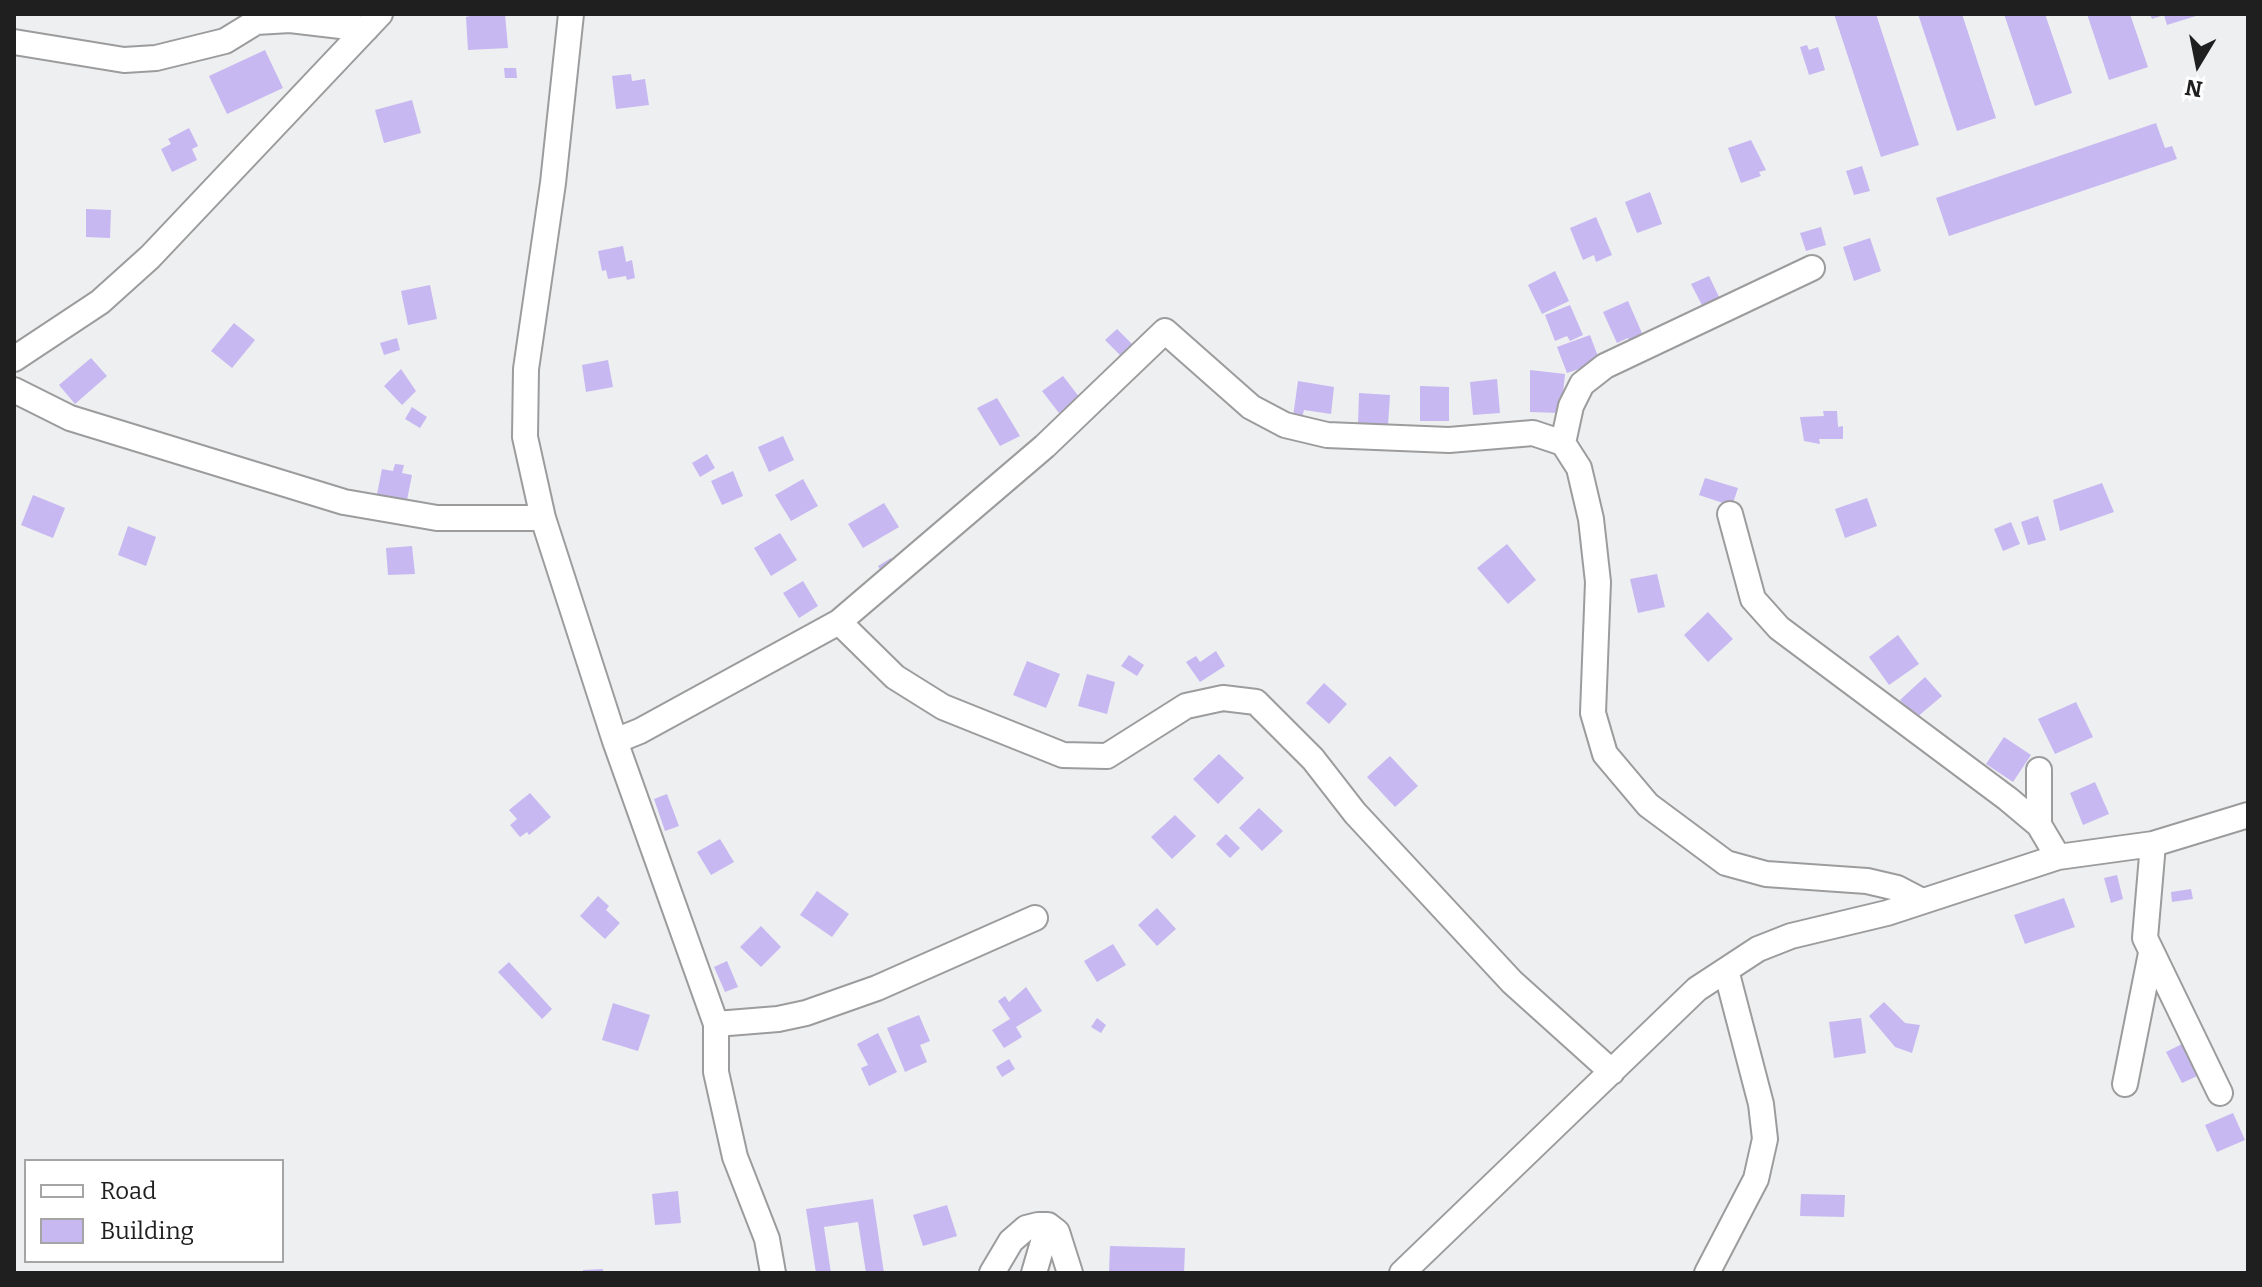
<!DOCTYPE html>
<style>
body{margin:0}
#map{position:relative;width:2262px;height:1287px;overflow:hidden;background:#eeeff0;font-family:Bitter,serif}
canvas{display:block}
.frame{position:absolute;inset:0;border:16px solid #1f1f20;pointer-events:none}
.legend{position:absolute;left:24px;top:1159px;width:260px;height:104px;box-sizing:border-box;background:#fff;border:2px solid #a5a5a6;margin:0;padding:10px 14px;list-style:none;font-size:24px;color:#1f1f20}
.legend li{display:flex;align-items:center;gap:16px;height:40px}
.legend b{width:40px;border:2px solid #a5a5a6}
.north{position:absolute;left:2158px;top:24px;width:80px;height:80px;-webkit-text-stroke:6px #fff;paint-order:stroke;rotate:190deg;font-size:22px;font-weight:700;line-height:32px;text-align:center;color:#1f1f20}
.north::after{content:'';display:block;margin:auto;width:28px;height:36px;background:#1f1f20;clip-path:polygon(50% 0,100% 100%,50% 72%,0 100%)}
</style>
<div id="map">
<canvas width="2262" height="1287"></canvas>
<div class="frame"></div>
<ul class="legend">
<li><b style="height:10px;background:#fff"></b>Road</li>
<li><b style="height:22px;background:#c7b8f2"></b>Building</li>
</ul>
<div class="north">N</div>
</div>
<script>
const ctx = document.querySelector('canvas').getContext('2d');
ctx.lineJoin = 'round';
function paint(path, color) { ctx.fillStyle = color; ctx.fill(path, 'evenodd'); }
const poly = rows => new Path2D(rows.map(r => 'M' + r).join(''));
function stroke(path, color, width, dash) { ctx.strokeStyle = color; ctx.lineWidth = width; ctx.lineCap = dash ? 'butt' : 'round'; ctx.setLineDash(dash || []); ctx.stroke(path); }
paint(poly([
 [478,14,505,14,508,48,468,50,466,17],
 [1834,14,1876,14,1919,145,1881,157],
 [1918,14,1962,14,1996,118,1957,131],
 [2004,14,2045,14,2072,93,2035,106],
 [2087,14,2130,14,2148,67,2109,80],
 [2150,14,2199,14,2199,15,2167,25,2164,15,2152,19],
 [1807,45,1809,50,1818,47,1825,70,1809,75,1800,47],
 [265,50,283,88,227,114,209,76],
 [504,68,516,68,517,78,505,78],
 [631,74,632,81,645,79,649,105,616,109,612,76],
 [412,100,421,133,384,143,375,110],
 [2156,123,2165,148,2172,146,2177,159,1949,236,1936,198],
 [189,128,198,146,192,149,197,160,172,172,161,149,171,144,168,139],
 [1751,140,1766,170,1759,172,1761,176,1741,183,1728,148],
 [1862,166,1870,191,1854,195,1846,171],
 [1650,192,1662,224,1637,233,1625,202],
 [86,209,111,210,110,238,86,237],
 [1596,217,1612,255,1596,262,1594,255,1583,260,1570,228],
 [1821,227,1826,245,1806,251,1800,233],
 [1870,238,1881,271,1854,281,1843,247],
 [623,246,626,262,632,260,635,278,627,280,626,276,608,279,606,270,602,271,598,251],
 [1555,271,1569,301,1542,314,1528,285],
 [1709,276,1720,299,1703,307,1691,284],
 [430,285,437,319,408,325,401,291],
 [1628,301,1645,340,1632,346,1628,338,1617,343,1603,312],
 [1570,305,1583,335,1570,341,1567,336,1555,341,1545,315],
 [234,323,255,340,232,368,211,351],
 [1117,329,1137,349,1125,360,1105,340],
 [1590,335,1600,362,1581,373,1579,369,1567,373,1557,347],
 [397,338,400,350,384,355,380,343],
 [91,358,107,376,75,404,59,385],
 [608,360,613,387,586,392,582,365],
 [401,369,416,391,402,405,384,386],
 [1530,370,1565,374,1561,413,1530,412],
 [1063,376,1080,398,1059,413,1042,391],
 [1497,379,1500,413,1473,415,1470,382],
 [1298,381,1334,387,1331,414,1304,410,1302,418,1293,417],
 [1420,386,1449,387,1449,421,1420,421],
 [1359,393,1390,395,1388,425,1358,423],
 [997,398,1020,436,1000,446,977,408],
 [412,407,427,417,420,428,405,419],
 [1823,411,1837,411,1838,427,1843,426,1843,439,1819,439,1820,444,1804,441,1800,417,1824,416],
 [783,436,794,460,769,472,758,447],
 [707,454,715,468,700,477,692,463],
 [395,464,404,465,402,473,412,475,407,500,377,494,382,469,393,471],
 [733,471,743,496,722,505,711,481],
 [1705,478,1738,488,1732,506,1699,495],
 [803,479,818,506,791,521,775,495],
 [2102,483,2114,512,2060,531,2053,500],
 [33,495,65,508,53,538,21,525],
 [1867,498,1877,526,1845,538,1835,509],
 [884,503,899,527,863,548,848,524],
 [2038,516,2046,540,2028,545,2021,522],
 [2011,522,2020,544,2003,551,1994,529],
 [128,526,156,537,146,566,118,555],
 [780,533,797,560,771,576,754,548],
 [1507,544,1536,580,1508,604,1477,568],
 [412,546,415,574,388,575,386,548],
 [891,558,898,571,885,578,878,566],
 [1657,574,1665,607,1638,613,1630,579],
 [803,581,818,606,799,618,783,593],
 [1708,612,1733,639,1708,662,1684,635],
 [1898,635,1919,664,1889,685,1869,657],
 [1216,651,1225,666,1200,682,1186,662,1196,656,1200,662],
 [1129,655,1144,665,1137,676,1121,666],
 [1027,661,1060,674,1046,708,1013,695],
 [1087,674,1115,682,1107,714,1078,706],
 [1925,677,1942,696,1916,718,1900,700],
 [1324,683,1347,704,1329,724,1306,703],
 [2076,702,2093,737,2055,754,2038,719],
 [2004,737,2031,755,2013,782,1986,764],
 [1219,754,1244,778,1218,804,1193,779],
 [1390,756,1418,786,1395,807,1367,777],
 [2095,782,2109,814,2083,825,2070,793],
 [530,793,551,817,529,835,527,832,520,837,510,825,517,819,509,810],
 [667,794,679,826,665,831,654,799],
 [1259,808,1283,831,1262,851,1239,828],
 [1175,815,1196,836,1172,859,1151,837],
 [1226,834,1240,848,1230,858,1216,844],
 [720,839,734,862,711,875,697,852],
 [2117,875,2123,899,2111,903,2104,878],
 [2191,889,2193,899,2172,902,2171,892],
 [817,891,849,914,832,937,800,915],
 [598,896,609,906,606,910,620,923,605,939,580,916],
 [2064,898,2075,927,2025,944,2014,915],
 [1157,908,1176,929,1157,946,1138,925],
 [761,926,781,947,761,967,740,947],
 [1113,944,1126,965,1097,982,1084,961],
 [727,961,738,987,725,992,714,967],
 [509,962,552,1009,542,1019,498,972],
 [1026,987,1042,1011,1016,1027,1022,1037,1004,1048,992,1030,1010,1019,998,1001,1005,996,1009,1002],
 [1884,1002,1905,1023,1920,1025,1912,1053,1895,1047,1869,1016],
 [613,1003,650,1015,638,1051,602,1040],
 [919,1015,930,1041,920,1045,927,1062,905,1072,887,1028],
 [1097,1018,1106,1025,1101,1033,1091,1027],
 [1861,1018,1866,1053,1834,1058,1829,1022],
 [878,1033,897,1072,869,1086,861,1068,868,1065,857,1044],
 [2190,1040,2206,1072,2182,1083,2166,1052],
 [1009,1059,1015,1069,1002,1077,996,1067],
 [2233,1113,2245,1140,2217,1152,2205,1125],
 [678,1191,681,1223,655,1225,652,1194],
 [1801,1194,1845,1195,1844,1217,1800,1216],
 [873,1199,884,1273,866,1273,858,1222,824,1227,831,1273,816,1273,806,1209],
 [947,1205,957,1236,923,1246,913,1215],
 [1110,1246,1185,1248,1184,1273,1109,1273],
 [603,1269,603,1273,583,1273,583,1270]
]), '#c7b8f2');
const minor = poly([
 [571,14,553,183,526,369,525,437,543,518,615,741,716,1024,716,1072,735,1157,767,1239,773,1273],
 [14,42,124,60,156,58,225,41,256,22,290,20,366,29],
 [14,359,100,302,150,257,380,14],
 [14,390,70,418,344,502,437,518,543,518],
 [1563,443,1571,406,1582,384,1605,366,1812,268],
 [1730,514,1753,599,1779,628,2008,799,2039,825,2058,857],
 [839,622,895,677,943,707,1063,755,1107,756,1186,706,1223,698,1256,702,1313,759,1355,813,1512,982,1612,1072],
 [615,741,640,731,839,622,1045,446,1165,331,1251,407,1285,425,1327,435,1449,440,1533,433,1563,443,1579,468,1591,519,1598,582,1593,713,1605,754,1648,805,1726,863,1766,874,1867,881,1897,888,1920,900],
 [2039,770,2039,825],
 [2153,844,2145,938,2220,1093],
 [716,1024,778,1019,806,1013,877,988,1035,918],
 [2125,1084,2151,953],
 [992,1273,1011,1241,1026,1228,1038,1225,1048,1225,1057,1232,1070,1273],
 [1034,1273,1048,1225],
 [1402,1273,1697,989,1758,949,1791,936,1887,913,2058,857,2153,844,2248,815],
 [1707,1273,1756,1179,1765,1139,1761,1104,1726,970]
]);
stroke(minor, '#9c9c9d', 28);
stroke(minor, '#fff', 24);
</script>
